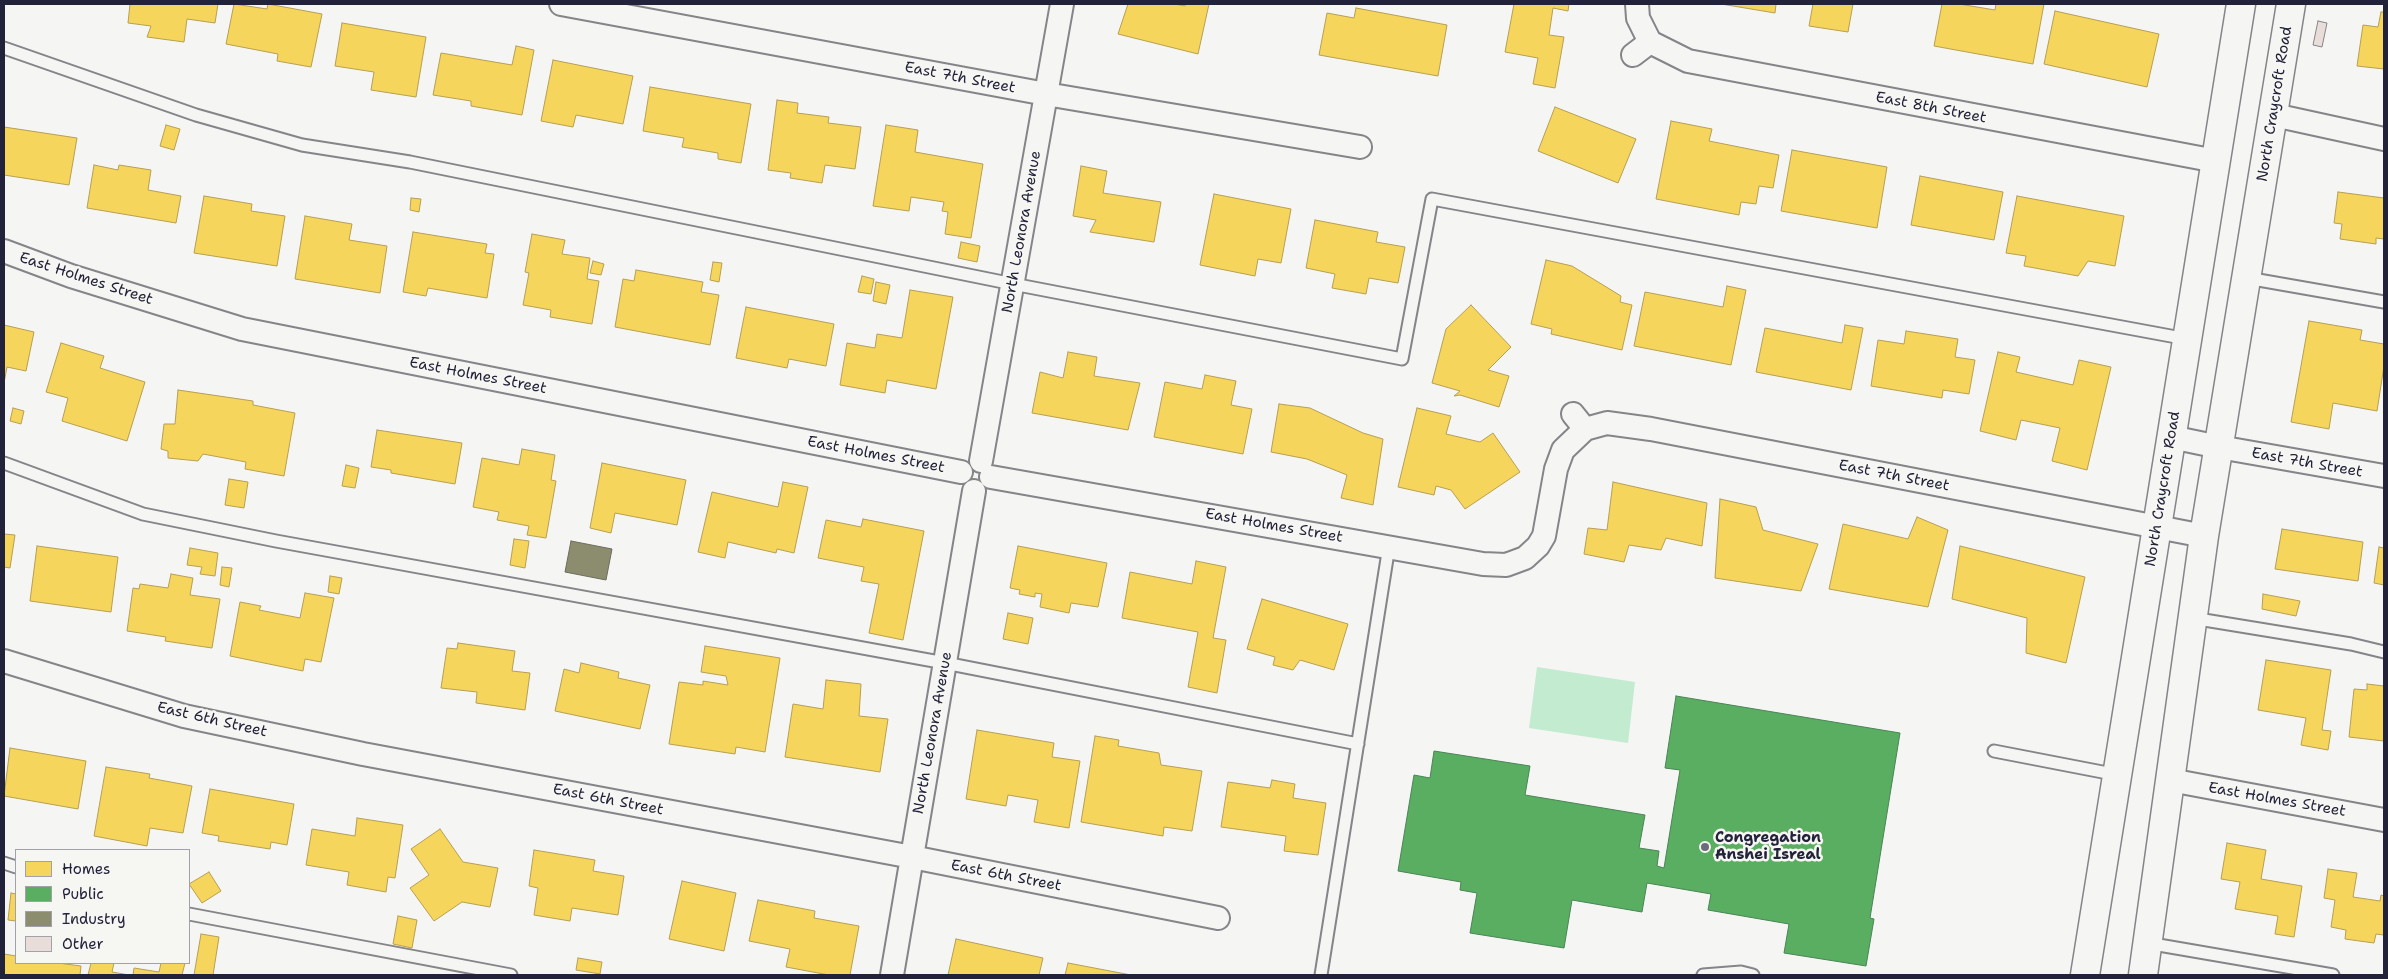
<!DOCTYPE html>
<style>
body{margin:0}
#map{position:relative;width:2388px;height:979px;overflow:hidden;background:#f5f5f3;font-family:"Shantell Sans",sans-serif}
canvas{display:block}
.frame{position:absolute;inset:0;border:5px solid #22223b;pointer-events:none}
.legend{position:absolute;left:15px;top:849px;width:175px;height:115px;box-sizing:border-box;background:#f6f6f2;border:1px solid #a1a1a9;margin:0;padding:6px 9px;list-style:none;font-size:15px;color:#22223b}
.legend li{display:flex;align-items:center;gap:10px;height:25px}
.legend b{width:25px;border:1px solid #a1a1a9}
</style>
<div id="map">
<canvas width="2388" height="979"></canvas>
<div class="frame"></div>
<ul class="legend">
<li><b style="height:14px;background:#f6d55c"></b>Homes</li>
<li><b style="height:14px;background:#5aae61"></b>Public</li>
<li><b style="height:14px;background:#8c8c6e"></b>Industry</li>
<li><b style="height:14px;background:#e8ddd8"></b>Other</li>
</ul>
</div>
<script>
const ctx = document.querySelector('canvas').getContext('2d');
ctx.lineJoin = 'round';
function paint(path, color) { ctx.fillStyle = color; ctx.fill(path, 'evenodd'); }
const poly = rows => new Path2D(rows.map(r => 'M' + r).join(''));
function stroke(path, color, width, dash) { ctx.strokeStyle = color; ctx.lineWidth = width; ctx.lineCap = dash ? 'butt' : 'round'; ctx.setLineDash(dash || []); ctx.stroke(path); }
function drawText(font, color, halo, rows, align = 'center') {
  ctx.font = font + ' "Shantell Sans",sans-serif'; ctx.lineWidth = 5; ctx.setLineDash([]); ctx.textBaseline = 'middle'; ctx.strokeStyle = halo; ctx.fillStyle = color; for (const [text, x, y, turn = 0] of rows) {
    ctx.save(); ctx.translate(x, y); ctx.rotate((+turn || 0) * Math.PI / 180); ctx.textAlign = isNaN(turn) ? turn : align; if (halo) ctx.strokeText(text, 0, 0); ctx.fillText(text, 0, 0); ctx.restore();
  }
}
paint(poly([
 [1537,667,1635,682,1628,743,1529,728]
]), '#c2ebd0');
const homes = poly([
 [130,4,218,4,215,23,187,19,184,42,147,37,151,26,128,23,130,4],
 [234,4,267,9,268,4,322,14,311,67,277,61,278,54,226,44,234,4],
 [1128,4,1174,4,1185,6,1186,4,1209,4,1198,54,1118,34,1128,4],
 [1514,4,1569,4,1568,11,1553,8,1549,35,1564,37,1555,88,1533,84,1538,58,1505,52,1514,4],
 [1721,4,1776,4,1775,13,1721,4],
 [1813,4,1853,4,1848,32,1809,26,1813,4],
 [1942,4,1959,4,1995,10,1996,4,2044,4,2033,64,1934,46,1942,4],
 [1356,8,1447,25,1438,76,1319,55,1327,13,1354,18,1356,8],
 [2055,11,2159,34,2147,87,2044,64,2055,11],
 [2381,12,2384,12,2384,69,2357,66,2363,25,2378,27,2381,12],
 [342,23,426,37,416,97,371,90,374,72,335,66,342,23],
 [516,46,534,50,522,115,471,106,471,101,433,95,441,53,512,65,516,46],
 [553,60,633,76,623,124,576,115,573,127,541,121,553,60],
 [650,87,751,104,741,163,718,159,718,153,682,147,684,138,643,131,650,87],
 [777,100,798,103,797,113,829,117,828,123,861,127,855,169,825,165,822,183,790,178,791,173,768,170,777,100],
 [1555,107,1636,139,1618,183,1538,151,1555,107],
 [1671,121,1712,129,1709,141,1779,155,1773,188,1759,186,1756,204,1741,202,1739,215,1656,199,1671,121],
 [166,125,180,129,174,150,160,146,166,125],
 [886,125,918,130,915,152,983,164,971,238,945,234,948,212,942,211,944,202,911,197,909,211,873,206,886,125],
 [4,127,77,138,69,185,4,175,4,127],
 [1792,150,1887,167,1877,228,1781,211,1792,150],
 [94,165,118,170,119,165,151,170,148,190,181,196,176,223,87,208,94,165],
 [1081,166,1107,171,1103,193,1161,202,1154,242,1090,232,1096,220,1073,216,1081,166],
 [1920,176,2003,192,1994,240,1911,225,1920,176],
 [2338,192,2384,198,2384,239,2376,238,2376,244,2340,239,2342,224,2334,223,2338,192],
 [1214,194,1291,209,1281,263,1258,259,1255,276,1200,265,1214,194],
 [204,196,252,204,251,211,285,216,277,266,194,253,204,196],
 [2017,196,2124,216,2115,266,2088,261,2078,276,2024,266,2026,256,2006,253,2017,196],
 [411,198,421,199,419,212,410,210,411,198],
 [305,216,352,224,349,240,387,246,380,293,295,279,305,216],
 [1315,220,1378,232,1376,242,1405,247,1398,283,1369,278,1366,294,1332,288,1335,274,1306,268,1315,220],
 [413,232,487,244,485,253,494,254,487,298,428,288,426,296,403,292,413,232],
 [532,234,565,240,562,254,590,258,587,279,599,281,592,324,550,317,551,310,523,305,529,273,525,272,532,234],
 [961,242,980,246,977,262,958,258,961,242],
 [1546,260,1572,266,1621,296,1620,302,1632,305,1622,350,1551,334,1552,329,1531,324,1546,260],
 [593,261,604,264,601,275,590,273,593,261],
 [713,262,722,263,719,282,710,280,713,262],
 [636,270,703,282,701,292,719,295,710,345,615,327,623,279,634,281,636,270],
 [862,276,874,279,871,294,858,292,862,276],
 [876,282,890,285,886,304,873,301,876,282],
 [1727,286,1746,290,1731,365,1634,346,1645,292,1723,307,1727,286],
 [910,290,953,297,936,389,887,380,885,393,840,385,847,343,875,348,877,334,902,338,910,290],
 [1471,305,1511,347,1488,370,1509,376,1499,407,1460,395,1454,396,1460,391,1432,383,1446,329,1471,305],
 [746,307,834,324,826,366,789,359,787,368,736,358,746,307],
 [2309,321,2362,330,2360,340,2384,344,2384,366,2377,411,2333,403,2329,429,2291,422,2309,321],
 [4,325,34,332,26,371,7,367,4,383,4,325],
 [1845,325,1863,328,1851,390,1756,372,1765,328,1842,343,1845,325],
 [1906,331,1958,339,1955,357,1975,360,1969,394,1943,390,1942,398,1871,386,1878,340,1904,344,1906,331],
 [61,343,104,356,100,368,145,382,127,441,62,421,68,398,46,392,61,343],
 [1068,352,1097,357,1094,376,1140,383,1128,430,1032,413,1040,372,1063,378,1068,352],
 [1998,352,2020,357,2016,372,2073,385,2079,360,2111,367,2087,470,2052,461,2060,428,2021,420,2016,440,1980,431,1998,352],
 [1205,375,1236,381,1231,405,1252,409,1243,454,1154,437,1165,382,1202,389,1205,375],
 [178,390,253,401,253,405,295,413,284,476,245,469,246,462,203,454,198,461,168,458,168,451,161,449,164,424,175,424,178,390],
 [1279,404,1310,408,1363,433,1383,439,1373,505,1341,498,1347,475,1307,459,1271,452,1279,404],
 [13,408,24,411,21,424,10,421,13,408],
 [1417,408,1451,416,1446,434,1480,442,1493,433,1520,472,1465,509,1451,490,1436,486,1434,495,1398,487,1417,408],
 [377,430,462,443,455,484,391,473,391,470,371,467,377,430],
 [522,449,555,455,551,480,556,481,546,538,527,535,529,526,497,520,499,512,473,507,482,458,519,465,522,449],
 [602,463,686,480,677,525,615,513,611,533,590,528,602,463],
 [346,465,359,468,355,488,342,486,346,465],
 [229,479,248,482,244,508,225,505,229,479],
 [783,482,808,487,794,553,777,549,776,553,728,542,725,558,698,552,712,492,778,507,783,482],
 [1613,482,1707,503,1702,546,1666,538,1661,550,1629,545,1624,562,1584,554,1588,528,1607,530,1613,482],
 [1720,499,1756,507,1763,530,1818,544,1801,591,1715,578,1720,499],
 [1917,517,1948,530,1928,607,1829,589,1843,524,1908,539,1917,517],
 [863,519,924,531,903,640,869,633,879,584,861,581,864,567,818,558,826,520,861,527,863,519],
 [2282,529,2363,542,2358,581,2275,569,2282,529],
 [4,534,15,535,10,568,4,567,4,534],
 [514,539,529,541,525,568,510,565,514,539],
 [37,546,118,557,111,612,30,601,37,546],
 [1018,546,1107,563,1098,607,1071,603,1069,613,1040,607,1042,594,1035,593,1035,597,1019,594,1020,590,1010,588,1018,546],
 [1960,546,2085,577,2066,663,2026,653,2027,618,1952,599,1960,546],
 [2379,547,2384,548,2384,585,2374,583,2379,547],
 [190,548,218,553,215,576,200,574,202,567,187,565,190,548],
 [1196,561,1226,567,1213,638,1226,640,1217,693,1188,687,1198,632,1122,618,1130,572,1192,584,1196,561],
 [222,567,232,568,229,587,220,585,222,567],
 [171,574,193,578,190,595,220,599,212,648,165,641,166,637,127,631,133,588,139,589,140,584,168,588,171,574],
 [330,576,342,578,339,594,328,592,330,576],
 [305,593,334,598,321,662,305,659,303,671,230,656,240,602,261,606,259,610,300,618,305,593],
 [2263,594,2300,601,2296,616,2262,609,2263,594],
 [1262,599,1348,624,1334,670,1300,660,1293,670,1273,665,1275,657,1247,649,1262,599],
 [1008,613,1033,618,1028,644,1003,639,1008,613],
 [458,643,515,651,512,671,530,673,525,710,476,703,477,692,441,688,447,648,457,649,458,643],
 [705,646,780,658,765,752,736,747,735,754,669,744,679,682,703,685,703,681,728,685,726,676,701,672,705,646],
 [2266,660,2331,670,2322,730,2331,731,2328,750,2301,745,2306,718,2258,710,2266,660],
 [581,663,619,672,618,678,650,685,640,729,555,711,564,669,579,673,581,663],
 [826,680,861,684,859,716,888,719,880,772,785,757,793,704,823,709,826,680],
 [2367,684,2384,686,2384,741,2349,737,2354,689,2367,690,2367,684],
 [977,730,1054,743,1052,757,1080,761,1069,828,1034,822,1038,800,1008,795,1006,806,966,799,977,730],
 [1095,736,1119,740,1118,746,1159,753,1161,765,1202,771,1192,831,1164,827,1163,836,1081,822,1095,736],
 [10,748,86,761,78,809,4,796,10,748],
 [106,767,150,774,149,778,192,786,183,833,150,828,147,846,94,836,106,767],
 [1272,780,1295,784,1293,798,1326,803,1318,855,1284,851,1286,836,1221,827,1228,782,1270,788,1272,780],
 [210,789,294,804,287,845,271,842,270,849,218,841,219,836,202,833,210,789],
 [357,818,403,825,395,878,388,877,386,892,347,885,349,872,306,865,312,829,355,836,357,818],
 [440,829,463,862,498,868,490,907,462,902,434,921,410,888,429,875,411,849,440,829],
 [2227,843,2266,850,2261,879,2302,886,2294,937,2275,934,2278,916,2235,909,2240,882,2221,879,2227,843],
 [534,850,595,860,593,871,624,876,618,915,572,908,570,921,534,915,538,888,529,886,534,850],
 [2328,869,2357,873,2353,897,2380,901,2381,895,2384,896,2384,935,2376,934,2374,943,2345,939,2346,930,2331,927,2335,900,2324,898,2328,869],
 [209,872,221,891,202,903,189,884,209,872],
 [682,881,736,893,724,951,669,939,682,881],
 [11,893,16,894,16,921,8,920,11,893],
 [758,900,815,911,814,918,859,926,850,975,829,975,786,967,790,949,749,941,758,900],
 [398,916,417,920,412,948,393,944,398,916],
 [201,934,219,937,213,975,194,975,201,934],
 [956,939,1043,958,1039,975,948,975,956,939],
 [4,954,16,956,16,963,58,963,81,966,80,975,4,975,4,954],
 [578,958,602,962,600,974,576,970,578,958],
 [91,963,114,963,112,972,129,975,88,975,91,963],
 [161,963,185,963,182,975,133,975,134,968,159,972,161,963],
 [1068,963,1131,975,1065,975,1068,963]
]);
paint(homes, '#f6d55c');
stroke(homes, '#b69f52', 1);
const public = poly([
 [1676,696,1900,733,1870,918,1874,919,1866,966,1784,953,1789,924,1708,910,1711,894,1647,883,1642,912,1572,900,1564,948,1470,933,1477,893,1460,890,1461,882,1398,871,1414,775,1430,778,1434,751,1530,766,1525,795,1645,815,1639,848,1659,851,1657,866,1664,868,1680,770,1665,768,1676,696]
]);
paint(public, '#5aae61');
stroke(public, '#498456', 1);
const industry = poly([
 [571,541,612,549,606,580,565,572,571,541]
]);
paint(industry, '#8c8c6e');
stroke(industry, '#6c6c5f', 1);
const building = poly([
 [2318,21,2327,23,2322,47,2313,45,2318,21]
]);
paint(building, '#e8ddd8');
stroke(building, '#858589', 1);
const lane = poly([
 [4,48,196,115,302,145,410,162,1013,284,1402,359,1432,199,2187,339],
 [2247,278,2384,302],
 [4,463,143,514,276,541,945,663,1358,744],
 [2192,618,2351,644,2384,652],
 [1994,751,2118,775],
 [4,863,16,867],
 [189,914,511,975],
 [2147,943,2333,975],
 [1321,975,1389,546],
 [1703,975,1741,972,1753,975]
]);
const street = poly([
 [561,4,1046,94,1360,147],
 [1650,42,1688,61,2216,161],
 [1633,55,1650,42,1638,18,1637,4],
 [2274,115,2384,139],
 [4,251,71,276,242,329,961,472],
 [1585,429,1607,423,1651,429,2204,536],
 [2171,437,2219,447,2384,476],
 [981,461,1062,4],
 [991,477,1483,564,1506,565,1525,558,1538,546,1544,536,1556,469,1563,450,1585,429,1573,414],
 [4,661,184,716,363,754,912,857,1218,918],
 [2170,780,2384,820],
 [892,975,974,491]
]);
const secondary = poly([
 [2085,975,2241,4],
 [2143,975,2204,536,2291,4]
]);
stroke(lane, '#858589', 15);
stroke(street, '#858589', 26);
stroke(secondary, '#858589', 31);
stroke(lane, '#f5f5f3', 11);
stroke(street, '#f5f5f3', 22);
stroke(secondary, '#f5f5f3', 28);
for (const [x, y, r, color] of [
 [1705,847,5,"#6c6c7b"]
]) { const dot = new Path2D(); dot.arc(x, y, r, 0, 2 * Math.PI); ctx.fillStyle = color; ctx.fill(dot); stroke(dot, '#f6f6f2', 2); }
drawText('15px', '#22223b', '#f6f6f2', [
 ["East 7th Street",960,78,11],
 ["North Craycroft Road",2275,104,-81],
 ["East 8th Street",1931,108,11],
 ["North Leonora Avenue",1022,232,-80],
 ["East Holmes Street",86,279,18],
 ["East Holmes Street",478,376,11],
 ["East Holmes Street",876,455,11],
 ["East 7th Street",2307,463,10],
 ["East 7th Street",1894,476,11],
 ["North Craycroft Road",2163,489,-81],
 ["East Holmes Street",1274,526,10],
 ["East 6th Street",212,720,13],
 ["North Leonora Avenue",933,733,-80],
 ["East 6th Street",608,800,11],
 ["East Holmes Street",2277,800,10],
 ["East 6th Street",1006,876,11]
]);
drawText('bold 15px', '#22223b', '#f6f6f2', [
 ["Congregation",1715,838],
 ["Anshei Isreal",1715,855]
], 'left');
</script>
